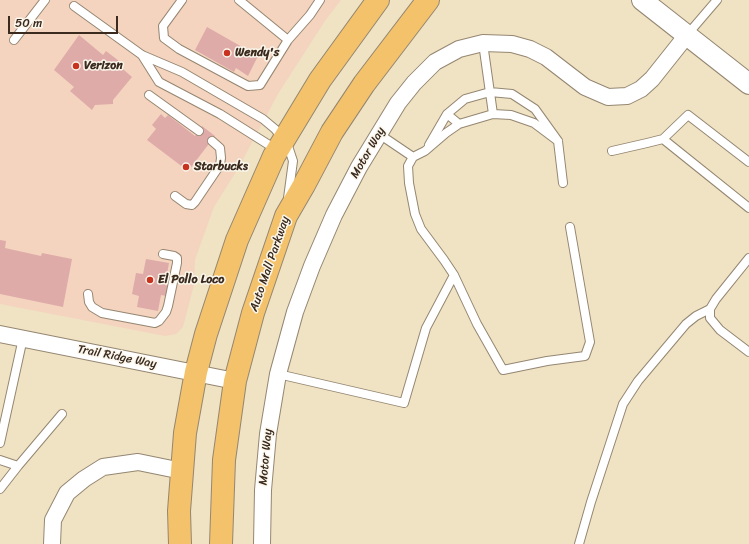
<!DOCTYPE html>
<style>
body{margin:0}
#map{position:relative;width:749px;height:544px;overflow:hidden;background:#efe3c4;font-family:Sriracha,sans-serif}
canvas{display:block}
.scale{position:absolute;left:8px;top:16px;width:110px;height:18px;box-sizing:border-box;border:2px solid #3b2a1e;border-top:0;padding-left:5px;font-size:12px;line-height:14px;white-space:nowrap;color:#3b2a1e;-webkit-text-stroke:3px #fbf7ec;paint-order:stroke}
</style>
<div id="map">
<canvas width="749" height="544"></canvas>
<div class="scale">50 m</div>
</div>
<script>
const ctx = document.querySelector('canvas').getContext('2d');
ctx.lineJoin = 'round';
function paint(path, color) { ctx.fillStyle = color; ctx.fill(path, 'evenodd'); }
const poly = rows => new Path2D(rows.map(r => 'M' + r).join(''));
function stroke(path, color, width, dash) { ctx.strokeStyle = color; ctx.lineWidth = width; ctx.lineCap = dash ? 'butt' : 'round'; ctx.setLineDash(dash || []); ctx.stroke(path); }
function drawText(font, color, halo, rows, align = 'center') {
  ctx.font = font + ' Sriracha,sans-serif'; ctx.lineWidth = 3; ctx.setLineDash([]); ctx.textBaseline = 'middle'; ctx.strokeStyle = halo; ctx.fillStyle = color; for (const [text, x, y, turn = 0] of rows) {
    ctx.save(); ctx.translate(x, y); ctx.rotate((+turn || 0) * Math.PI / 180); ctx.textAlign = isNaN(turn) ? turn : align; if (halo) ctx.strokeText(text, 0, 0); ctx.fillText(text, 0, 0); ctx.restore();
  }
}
paint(poly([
 [0,0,341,0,325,21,278,94,239,167,214,207,195,260,194,285,183,327,176,334,165,336,0,304]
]), '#f4d4bf');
paint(poly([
 [207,27,258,56,248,76,236,68,234,72,195,50],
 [79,35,103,55,106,51,119,61,117,64,132,77,113,100,113,104,95,105,92,110,70,91,74,87,54,70],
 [161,114,165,118,168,115,195,136,202,126,215,136,188,171,147,140,156,129,152,125],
 [0,240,6,241,5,248,41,256,42,253,72,259,63,307,0,294],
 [146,259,169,263,165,285,168,286,166,296,161,295,158,311,137,307,139,296,132,294,136,273,143,274]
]), '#deaba9');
const service = poly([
 [182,0,163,26,164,38,179,49,248,86,260,85,288,40,310,15,320,0],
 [239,0,288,40],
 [74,6,142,55,182,72,263,119,275,129,284,140,289,149,293,161,288,198],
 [687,35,717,0],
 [14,40,45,0],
 [483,43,493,114],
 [142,55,159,82,220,114,277,150],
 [149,95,199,131],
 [447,114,459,124],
 [379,134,413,157],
 [663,139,749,208],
 [558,141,534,123,511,115,493,114,459,124,446,133,425,151,413,157,408,166,409,183,415,214,421,229,444,260,454,275,477,324,503,370,547,361,585,356,590,342,570,227],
 [429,145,447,114,465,99,490,92,512,94,535,109,558,141,563,183],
 [612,151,647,143,663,139,688,115,749,162],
 [175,196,186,204,192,205,195,202,220,165,221,158,220,148,212,141],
 [749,258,716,299,710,309,710,318,720,330,749,352],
 [88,294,89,302,92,307,102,313,155,323,159,321,166,312,168,306,177,263,177,258,174,256,163,254],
 [278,374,404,403,426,328,454,275],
 [0,443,23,338],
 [0,460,18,466],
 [0,489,18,466,62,414],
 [579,544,591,502,623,404,638,381,686,324,696,316,710,309]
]);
const minor = poly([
 [0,334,235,381],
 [52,544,53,520,67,493,84,479,103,467,138,462,182,471],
 [262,544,263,490,268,434,278,374,295,312,312,266,334,215,359,167,398,103,414,83,435,62,459,49,483,43,512,44,530,49,546,57,585,87,608,97,627,96,641,89,652,79,687,35]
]);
const tertiary = poly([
 [642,0,749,84]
]);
const primary = poly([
 [180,544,179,511,185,433,196,372,206,334,237,240,274,156,320,80,378,0],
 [221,544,224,460,235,381,253,313,286,216,304,185,332,132,364,84,428,0]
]);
stroke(service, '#958671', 10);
stroke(minor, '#958671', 18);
stroke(tertiary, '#958671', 22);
stroke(primary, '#958671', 24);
stroke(service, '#fff', 8);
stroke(minor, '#fff', 16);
stroke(tertiary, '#fff', 20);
stroke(primary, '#f3c26a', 22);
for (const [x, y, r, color] of [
 [227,53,4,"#c8321e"],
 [76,66,4,"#c8321e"],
 [186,167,4,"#c8321e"],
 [150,280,4,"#c8321e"]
]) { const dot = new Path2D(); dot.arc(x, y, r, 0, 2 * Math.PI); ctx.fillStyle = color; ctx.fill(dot); stroke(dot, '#fbf7ec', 1.5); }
drawText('bold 12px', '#3b2a1e', '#fbf7ec', [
 ["Wendy's",235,53],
 ["Verizon",84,66],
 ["Starbucks",194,167],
 ["El Pollo Loco",158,280]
], 'left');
drawText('12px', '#3b2a1e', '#fbf7ec', [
 ["Motor Way",368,153,-60],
 ["Auto Mall Parkway",270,264,-71],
 ["Trail Ridge Way",117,357,11],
 ["Motor Way",266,457,-85]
]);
</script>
